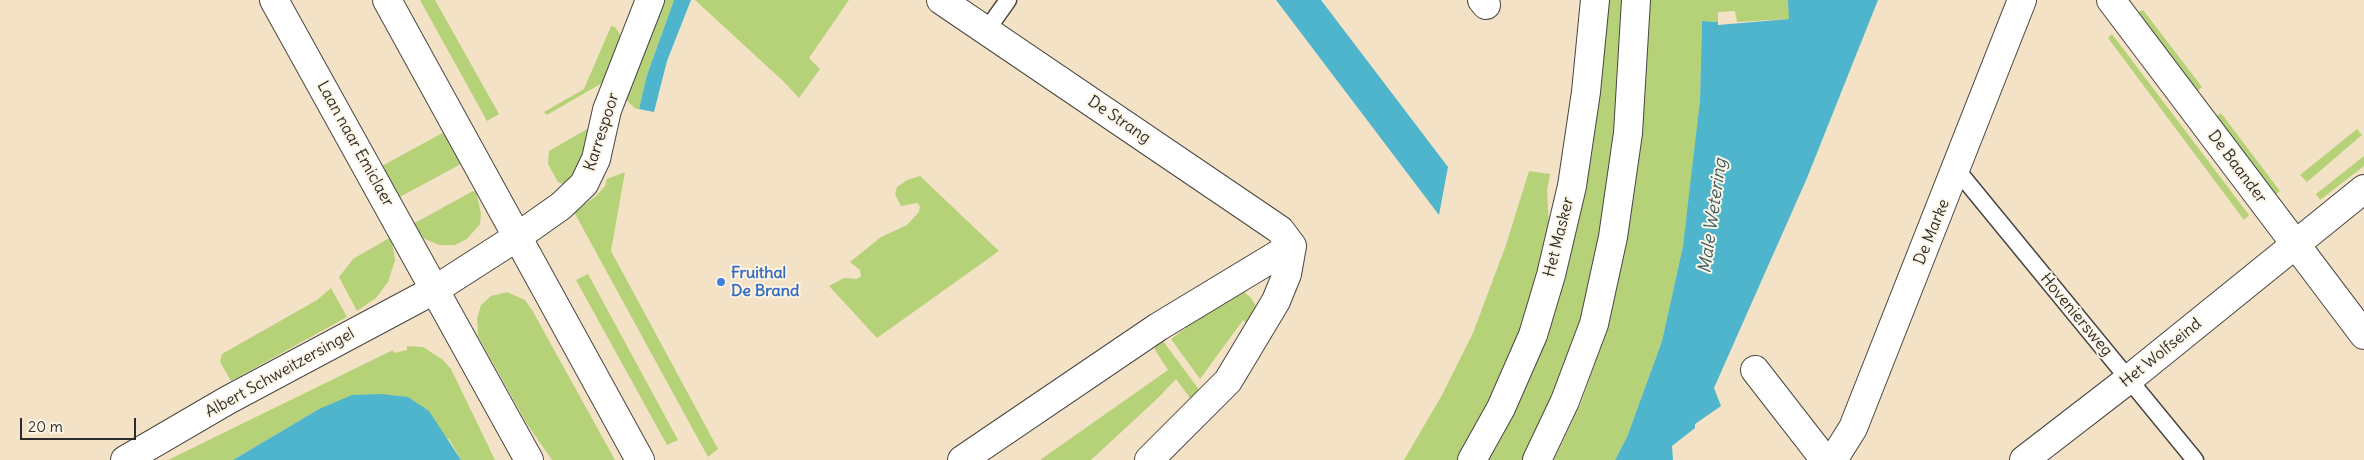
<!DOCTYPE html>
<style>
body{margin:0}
#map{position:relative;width:2364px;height:460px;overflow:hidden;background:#f3e2c5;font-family:Delius,sans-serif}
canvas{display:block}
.scale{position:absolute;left:20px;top:418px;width:116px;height:22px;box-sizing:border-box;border:2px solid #2b2b2b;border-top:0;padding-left:6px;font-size:15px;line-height:18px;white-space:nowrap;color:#2b2b2b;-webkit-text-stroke:4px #fcf5e5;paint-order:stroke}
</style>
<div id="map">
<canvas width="2364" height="460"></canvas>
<div class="scale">20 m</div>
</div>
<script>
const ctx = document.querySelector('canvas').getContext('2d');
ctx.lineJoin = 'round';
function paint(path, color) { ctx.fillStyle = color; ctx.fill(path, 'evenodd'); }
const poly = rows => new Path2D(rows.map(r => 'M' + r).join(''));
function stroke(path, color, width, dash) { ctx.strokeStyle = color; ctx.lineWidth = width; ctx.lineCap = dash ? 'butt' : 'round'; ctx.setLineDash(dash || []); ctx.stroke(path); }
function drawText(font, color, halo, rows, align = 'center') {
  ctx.font = font + ' Delius,sans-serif'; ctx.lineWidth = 4; ctx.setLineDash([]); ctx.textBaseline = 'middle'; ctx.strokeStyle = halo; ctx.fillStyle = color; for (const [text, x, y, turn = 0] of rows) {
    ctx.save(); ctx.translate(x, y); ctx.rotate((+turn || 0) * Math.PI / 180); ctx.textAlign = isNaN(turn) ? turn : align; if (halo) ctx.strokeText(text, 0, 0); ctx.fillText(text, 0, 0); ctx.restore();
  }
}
paint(poly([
 [420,0,435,0,499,114,487,121],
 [665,0,674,0,647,75,639,109,636,109,625,99],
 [695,0,849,0,809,58,820,69,799,98,783,81],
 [1605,0,1625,0,1618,134,1591,296,1528,460,1488,460,1534,367,1577,226,1591,157],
 [1646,0,1788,0,1790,19,1737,22,1735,11,1718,12,1718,22,1702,21,1700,100,1691,182,1683,246,1662,341,1627,437,1615,460,1554,460,1581,403,1608,326,1622,251],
 [2143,10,2202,87,2196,92,2137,13],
 [611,26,615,27,621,36,602,83,547,115,544,112,584,89],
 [2112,34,2249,215,2244,220,2108,38],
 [2221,113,2280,191,2275,195,2215,117],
 [589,128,584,156,567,182,562,184,558,182,548,164,549,151],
 [2357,129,2362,135,2307,182,2300,175],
 [446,131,462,161,461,164,398,198,382,166],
 [2364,156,2364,166,2320,200,2316,194],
 [1529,171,1550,174,1547,191,1549,228,1523,333,1461,460,1404,460,1442,395,1473,333,1506,245],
 [625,172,611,251,718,449,708,457,574,212,596,196,605,186,607,179],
 [920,176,999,251,877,338,829,286,844,278,857,279,861,276,860,270,850,262,881,237,907,225,919,212,920,206,917,203,901,206,895,194,897,187,907,180],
 [473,191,476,192,481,213,480,224,467,239,455,245,439,245,425,239,417,232,413,224],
 [391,237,395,260,388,282,376,298,357,311,339,277,353,259],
 [588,274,678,440,667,445,576,280],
 [331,288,347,317,231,381,220,362,222,354,317,300],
 [1236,290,1244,292,1251,298,1256,306,1253,315,1248,325,1243,320,1200,379,1171,339,1186,328,1184,325],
 [507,292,525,300,532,310,615,460,552,460,527,424,478,336,477,318,481,305,491,296],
 [1163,341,1200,391,1190,398,1176,379,1158,398,1091,460,1040,460,1168,370,1155,350,1155,347],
 [407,346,423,347,443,360,451,369,495,460,461,460,449,439,319,409,233,460,168,460,393,350,394,353,407,350]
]), '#b6d278');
paint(poly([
 [674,0,691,0,667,61,654,112,639,109,647,75],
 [1276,0,1321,0,1448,167,1439,215],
 [1788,0,1878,0,1807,178,1714,388,1721,406,1695,424,1695,428,1672,446,1673,460,1615,460,1627,437,1662,341,1683,246,1700,100,1702,21,1718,22,1718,25,1789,19],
 [352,395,381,394,408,397,429,411,461,460,233,460,319,409]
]), '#4fb5cd');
const lane = poly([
 [986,31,1008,0],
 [1957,170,2195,460]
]);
const street = poly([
 [941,0,1258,215,1280,230,1292,246,1287,274,1276,301,1228,381,1149,460],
 [1482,0,1486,5],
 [2111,0,2364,335],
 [517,237,561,206,584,184,596,159,607,110,650,0],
 [1755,370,1825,460],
 [962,460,1158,327,1292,246],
 [1833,460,1853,428,2022,0],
 [2024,460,2129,379,2364,189]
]);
const secondary = poly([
 [274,0,529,460],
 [387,0,640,460],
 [125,460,228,400,436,289,517,237],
 [1472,460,1501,408,1533,335,1551,275,1572,186,1586,92,1595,0],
 [1537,460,1565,401,1594,324,1613,237,1628,133,1636,0]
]);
stroke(lane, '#494642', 19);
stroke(street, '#494642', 30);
stroke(secondary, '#494642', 30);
stroke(lane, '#fff', 16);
stroke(street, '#fff', 28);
stroke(secondary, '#fff', 28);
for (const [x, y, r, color] of [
 [721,282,5,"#3f7fe0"]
]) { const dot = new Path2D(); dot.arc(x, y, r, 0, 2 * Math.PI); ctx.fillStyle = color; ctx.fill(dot); stroke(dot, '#fcf5e5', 2); }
drawText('16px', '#2b2b2b', '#fcf5e5', [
 ["De Strang",1119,120,34],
 ["Karrespoor",602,132,-72],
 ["Laan naar Emiclaer",355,144,61],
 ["De Baander",2237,167,53],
 ["De Marke",1932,232,-68],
 ["Het Masker",1559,237,-76],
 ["Hoveniersweg",2076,315,50],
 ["Het Wolfseind",2161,353,-39],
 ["Albert Schweitzersingel",280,373,-29]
]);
drawText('bold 16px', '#366cbe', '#fcf5e5', [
 ["Fruithal",731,273],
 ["De Brand",731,291]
], 'left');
drawText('italic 18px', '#385b64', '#fcf5e5', [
 ["Male Wetering",1713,216,-82]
]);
</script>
